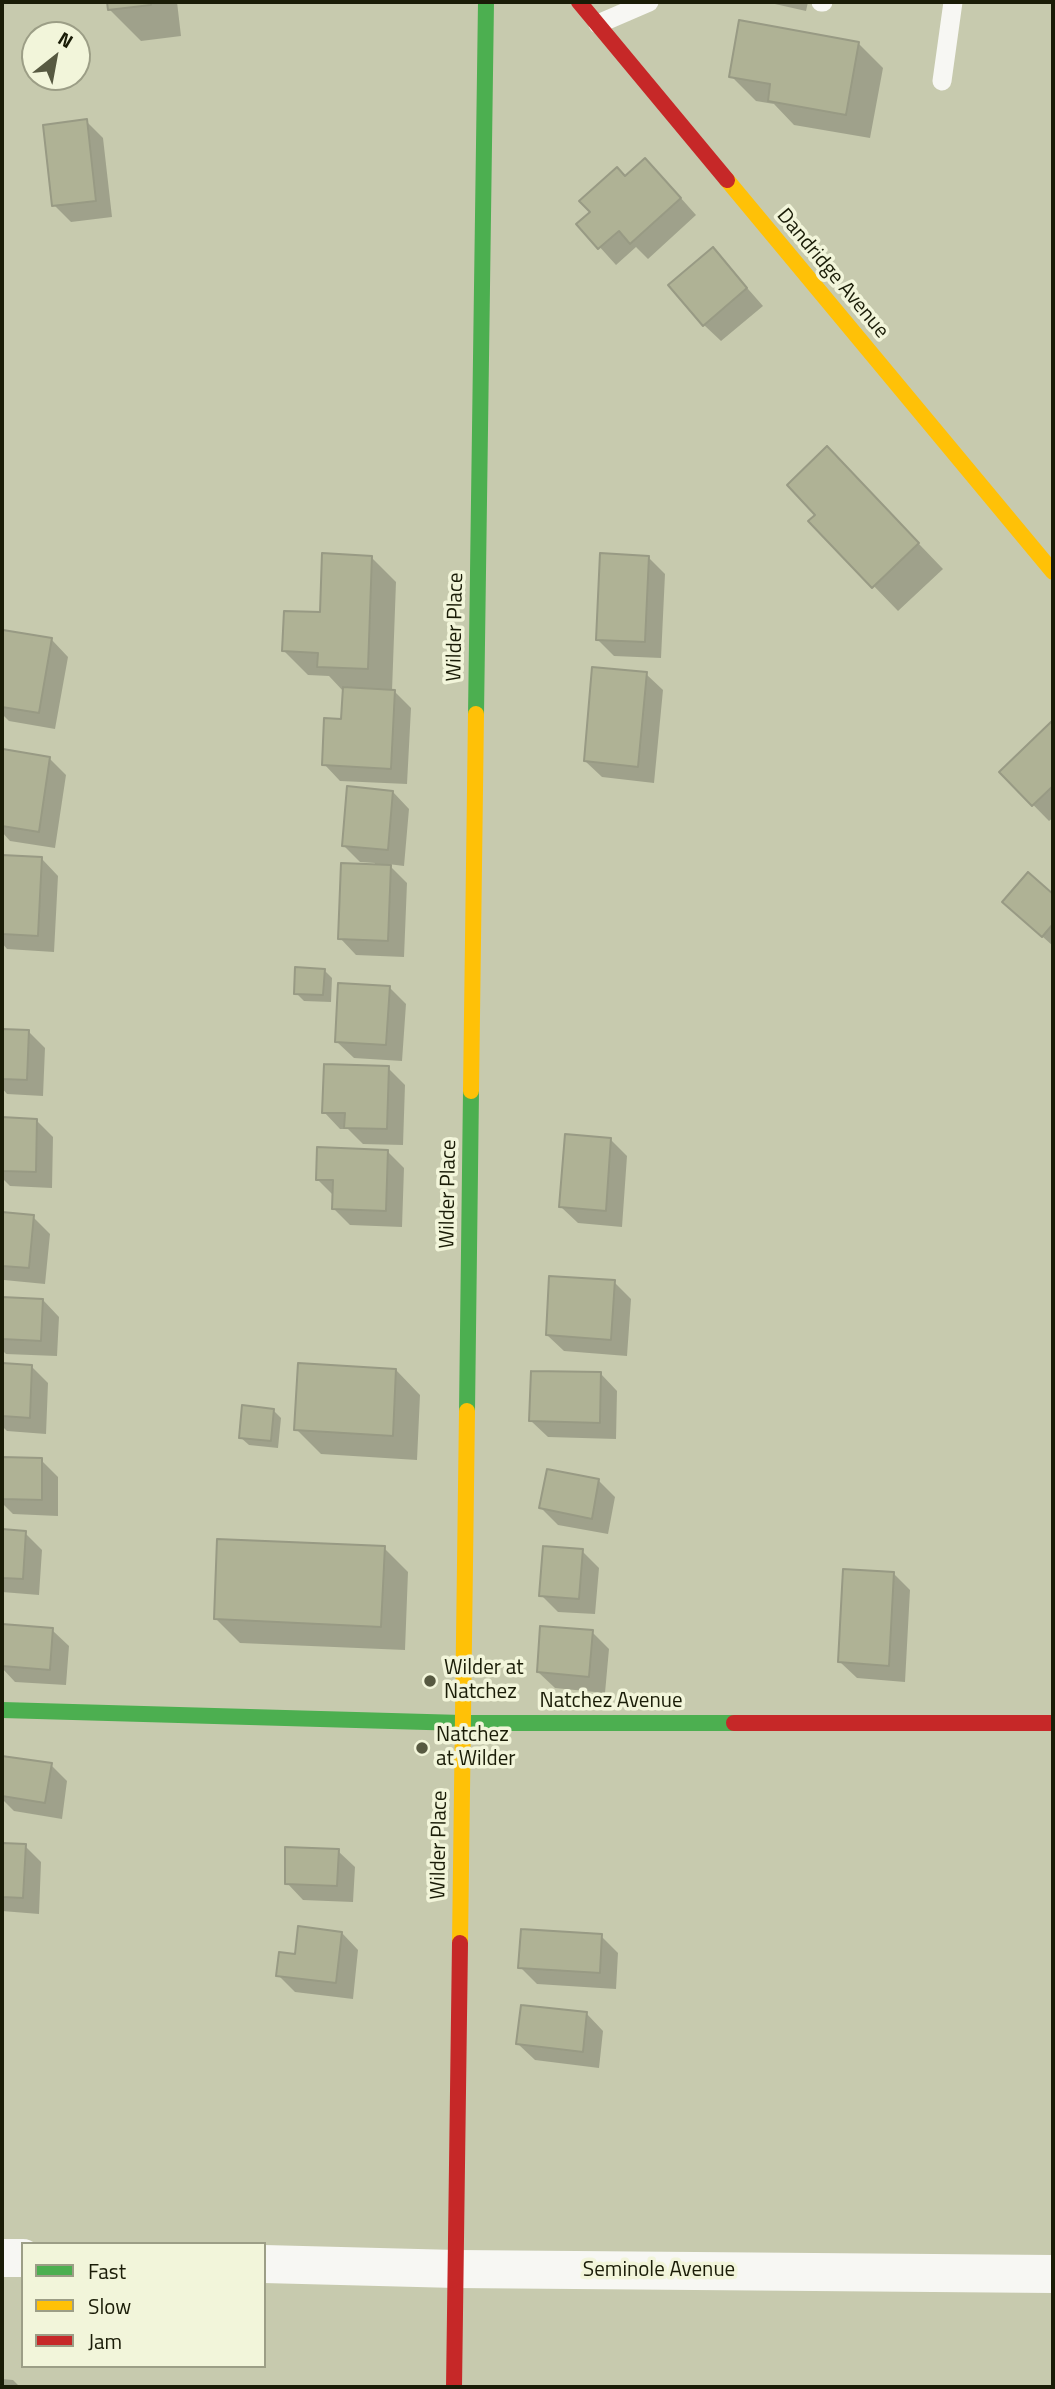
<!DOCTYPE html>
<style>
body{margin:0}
#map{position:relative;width:1055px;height:2389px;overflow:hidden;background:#c7caae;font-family:"Titillium Web",sans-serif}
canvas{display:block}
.frame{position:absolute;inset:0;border:4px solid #1a1c07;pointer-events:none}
.legend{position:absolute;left:21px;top:2242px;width:245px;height:126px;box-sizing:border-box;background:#f2f5da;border:2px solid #9c9e86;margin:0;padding:9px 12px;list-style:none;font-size:21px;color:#1a1c07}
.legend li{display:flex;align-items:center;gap:14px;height:35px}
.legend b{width:35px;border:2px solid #9c9e86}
.north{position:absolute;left:21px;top:21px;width:70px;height:70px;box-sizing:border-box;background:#f2f5da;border:2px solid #9c9e86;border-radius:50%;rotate:31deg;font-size:19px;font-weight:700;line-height:28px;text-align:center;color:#1a1c07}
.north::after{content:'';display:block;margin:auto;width:24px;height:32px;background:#575941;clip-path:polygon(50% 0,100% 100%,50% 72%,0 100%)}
</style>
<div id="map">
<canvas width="1055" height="2389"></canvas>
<div class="frame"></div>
<ul class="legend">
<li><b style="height:9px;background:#4caf50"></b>Fast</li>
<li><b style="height:9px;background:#ffc107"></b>Slow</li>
<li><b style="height:9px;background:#c62828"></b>Jam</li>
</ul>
<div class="north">N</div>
</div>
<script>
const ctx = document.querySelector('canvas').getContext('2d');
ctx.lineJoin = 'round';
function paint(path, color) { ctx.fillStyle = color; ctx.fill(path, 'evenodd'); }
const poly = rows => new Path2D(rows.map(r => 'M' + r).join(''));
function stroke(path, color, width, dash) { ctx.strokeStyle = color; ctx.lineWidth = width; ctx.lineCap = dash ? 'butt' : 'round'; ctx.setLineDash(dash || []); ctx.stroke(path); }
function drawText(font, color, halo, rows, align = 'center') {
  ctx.font = font + ' "Titillium Web",sans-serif'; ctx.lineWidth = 7; ctx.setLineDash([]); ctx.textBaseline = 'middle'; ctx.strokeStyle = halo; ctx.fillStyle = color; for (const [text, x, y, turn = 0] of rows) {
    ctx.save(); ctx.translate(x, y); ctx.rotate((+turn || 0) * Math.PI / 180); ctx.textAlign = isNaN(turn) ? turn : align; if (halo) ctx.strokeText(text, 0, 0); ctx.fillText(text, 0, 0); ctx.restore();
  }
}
paint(poly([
 [109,2,177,2,181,36,141,41,110,10],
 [766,2,808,2,806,11],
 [858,43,883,68,870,138,794,125,774,104,756,101,731,76],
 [86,121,103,138,112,217,71,222,54,205],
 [662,177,696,215,648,259,636,247,616,265,579,224,626,178],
 [713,249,763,306,721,341,704,325],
 [851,473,943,569,898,611,811,521],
 [371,557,396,582,392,691,394,691,411,708,407,784,340,781,324,764,343,721,344,692,329,676,308,675,284,651,321,614],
 [648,557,665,574,661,658,614,656,597,639],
 [5,632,52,640,68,657,55,729,9,721,2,714,2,649],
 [646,674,663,690,654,783,602,777,585,761],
 [1053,723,1053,818,1049,821,1001,772],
 [5,751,49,758,66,775,55,848,10,841,2,832,2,771],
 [393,792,409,809,404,866,388,864,407,883,404,957,356,955,340,938,375,863,360,862,343,845],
 [2,856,42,859,58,876,54,952,7,949,2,943],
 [1028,875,1053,896,1053,946,1004,902],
 [324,970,332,978,331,1002,304,1001,296,993],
 [389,987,406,1004,402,1061,354,1058,337,1042],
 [2,1031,29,1032,45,1048,43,1096,7,1094,2,1088],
 [388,1068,405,1085,403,1145,363,1144,348,1129,340,1129,324,1112],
 [2,1119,36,1120,53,1137,52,1188,10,1186,2,1178],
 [610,1139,627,1156,622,1227,578,1223,561,1207],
 [388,1152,404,1168,402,1227,350,1225,333,1208,334,1196,317,1179],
 [2,1214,33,1217,50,1234,45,1284,4,1280,2,1278],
 [614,1282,631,1299,627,1356,564,1351,547,1335],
 [2,1299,43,1300,59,1317,57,1356,6,1354,2,1350],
 [2,1365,32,1367,48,1383,46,1434,7,1431,2,1426],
 [396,1370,420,1395,417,1460,321,1454,296,1429],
 [601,1374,617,1391,616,1439,548,1437,531,1421],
 [273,1410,281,1418,278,1448,249,1445,240,1437],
 [2,1459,41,1460,58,1477,58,1516,13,1514,2,1503],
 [598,1480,615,1497,608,1534,558,1525,541,1508],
 [2,1531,25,1533,42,1550,39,1595,2,1592],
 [384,1548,408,1572,405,1650,240,1643,216,1619],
 [582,1551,599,1568,595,1614,558,1612,541,1595],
 [894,1574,910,1590,905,1682,857,1678,840,1662],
 [2,1626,52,1630,69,1646,66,1685,15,1682,2,1668],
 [592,1632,609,1649,605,1693,555,1688,538,1672],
 [2,1758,51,1765,67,1781,62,1819,14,1811,2,1799],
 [2,1845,25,1846,41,1862,39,1914,2,1911],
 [338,1851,355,1867,353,1902,303,1900,287,1883],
 [342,1933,358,1950,353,1999,295,1992,278,1975,296,1956],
 [601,1936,618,1953,616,1989,537,1984,520,1967],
 [587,2014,603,2031,599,2068,535,2060,518,2044],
 [2,2379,13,2380,20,2387,2,2387]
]), '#0003');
const building = poly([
 [107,2,151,2,151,5,108,10,107,2],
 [739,20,859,42,846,115,768,101,770,84,729,77,739,20],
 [87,119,96,201,52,206,43,125,87,119],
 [645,158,681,198,630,244,619,231,598,249,576,224,590,212,579,201,617,167,625,176,645,158],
 [713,247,747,288,703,326,668,285,713,247],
 [827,446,919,543,872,588,808,521,815,515,787,485,827,446],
 [322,553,372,556,368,669,317,667,318,653,282,651,284,611,320,612,322,553],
 [600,553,649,556,645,642,596,640,600,553],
 [3,630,52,638,39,713,2,707,3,630],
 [592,667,647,672,638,767,584,761,592,667],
 [343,687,395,690,391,769,322,765,324,718,341,719,343,687],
 [1053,720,1053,786,1032,806,999,772,1053,720],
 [3,749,50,757,39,832,2,826,3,749],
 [347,786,393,791,388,850,342,846,347,786],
 [2,855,42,857,38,936,2,934,2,855],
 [341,863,391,865,388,941,338,939,341,863],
 [1028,872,1053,894,1053,924,1042,937,1002,902,1028,872],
 [295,967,325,969,323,995,294,994,295,967],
 [338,983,390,986,386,1045,335,1042,338,983],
 [2,1029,29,1030,27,1080,2,1079,2,1029],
 [324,1064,389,1066,387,1129,344,1128,345,1113,322,1113,324,1064],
 [2,1117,37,1119,36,1172,2,1171,2,1117],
 [565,1134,611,1138,606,1211,559,1207,565,1134],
 [317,1147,388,1150,386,1211,332,1209,333,1180,316,1180,317,1147],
 [2,1212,34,1215,29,1268,2,1266,2,1212],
 [549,1276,615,1280,611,1340,546,1335,549,1276],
 [2,1297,43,1299,41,1341,2,1339,2,1297],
 [2,1363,32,1365,30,1418,2,1416,2,1363],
 [298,1363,396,1369,393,1436,294,1430,298,1363],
 [531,1371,601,1372,600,1423,529,1421,531,1371],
 [242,1405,274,1409,271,1441,239,1438,242,1405],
 [2,1457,42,1458,42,1500,2,1499,2,1457],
 [547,1469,599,1479,592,1519,539,1508,547,1469],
 [2,1529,26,1531,23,1579,2,1578,2,1529],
 [217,1539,385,1546,381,1627,214,1619,217,1539],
 [543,1546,583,1549,579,1599,539,1596,543,1546],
 [843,1569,894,1572,889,1666,838,1662,843,1569],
 [2,1624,53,1628,50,1670,2,1666,2,1624],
 [540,1626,593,1630,589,1677,537,1672,540,1626],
 [2,1756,52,1763,45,1803,2,1796,2,1756],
 [2,1843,26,1844,23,1898,2,1897,2,1843],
 [285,1847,339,1849,337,1886,285,1884,285,1847],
 [298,1926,342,1932,336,1983,276,1976,279,1952,295,1954,298,1926],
 [521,1929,602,1934,600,1973,518,1968,521,1929],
 [521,2005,587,2012,583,2052,516,2044,521,2005]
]);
paint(building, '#afb295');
stroke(building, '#989a84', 2);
stroke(poly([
 [821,2,823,2],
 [598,24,649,2],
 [942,81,953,2]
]), '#f7f7f3', 19);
stroke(poly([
 [2,2258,23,2258],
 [264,2264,456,2269,1053,2274]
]), '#f7f7f3', 38);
stroke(poly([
 [476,714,486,2],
 [467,1411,471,1091],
 [2,1710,462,1723,734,1723]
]), '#4caf50', 16);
stroke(poly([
 [727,180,1053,572],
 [471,1091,476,714],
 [460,1943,467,1411]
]), '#ffc107', 16);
stroke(poly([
 [579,2,727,180],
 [734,1723,1053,1723],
 [454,2387,460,1943]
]), '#c62828', 16);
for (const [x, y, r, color] of [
 [430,1681,7,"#575941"],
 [422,1748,7,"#575941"]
]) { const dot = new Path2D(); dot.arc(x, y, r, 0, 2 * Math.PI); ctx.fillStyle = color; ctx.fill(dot); stroke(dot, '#f2f5da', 2.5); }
drawText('21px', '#1a1c07', '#f2f5da', [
 ["Dandridge Avenue",832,274,50],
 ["Wilder Place",456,627,-89],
 ["Wilder Place",449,1194,-89],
 ["Natchez Avenue",611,1702],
 ["Wilder Place",440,1845,-89],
 ["Seminole Avenue",659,2271]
]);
drawText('21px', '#1a1c07', '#f2f5da', [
 ["Wilder at",444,1669],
 ["Natchez",444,1693],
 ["Natchez",436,1736],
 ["at Wilder",436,1760]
], 'left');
</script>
